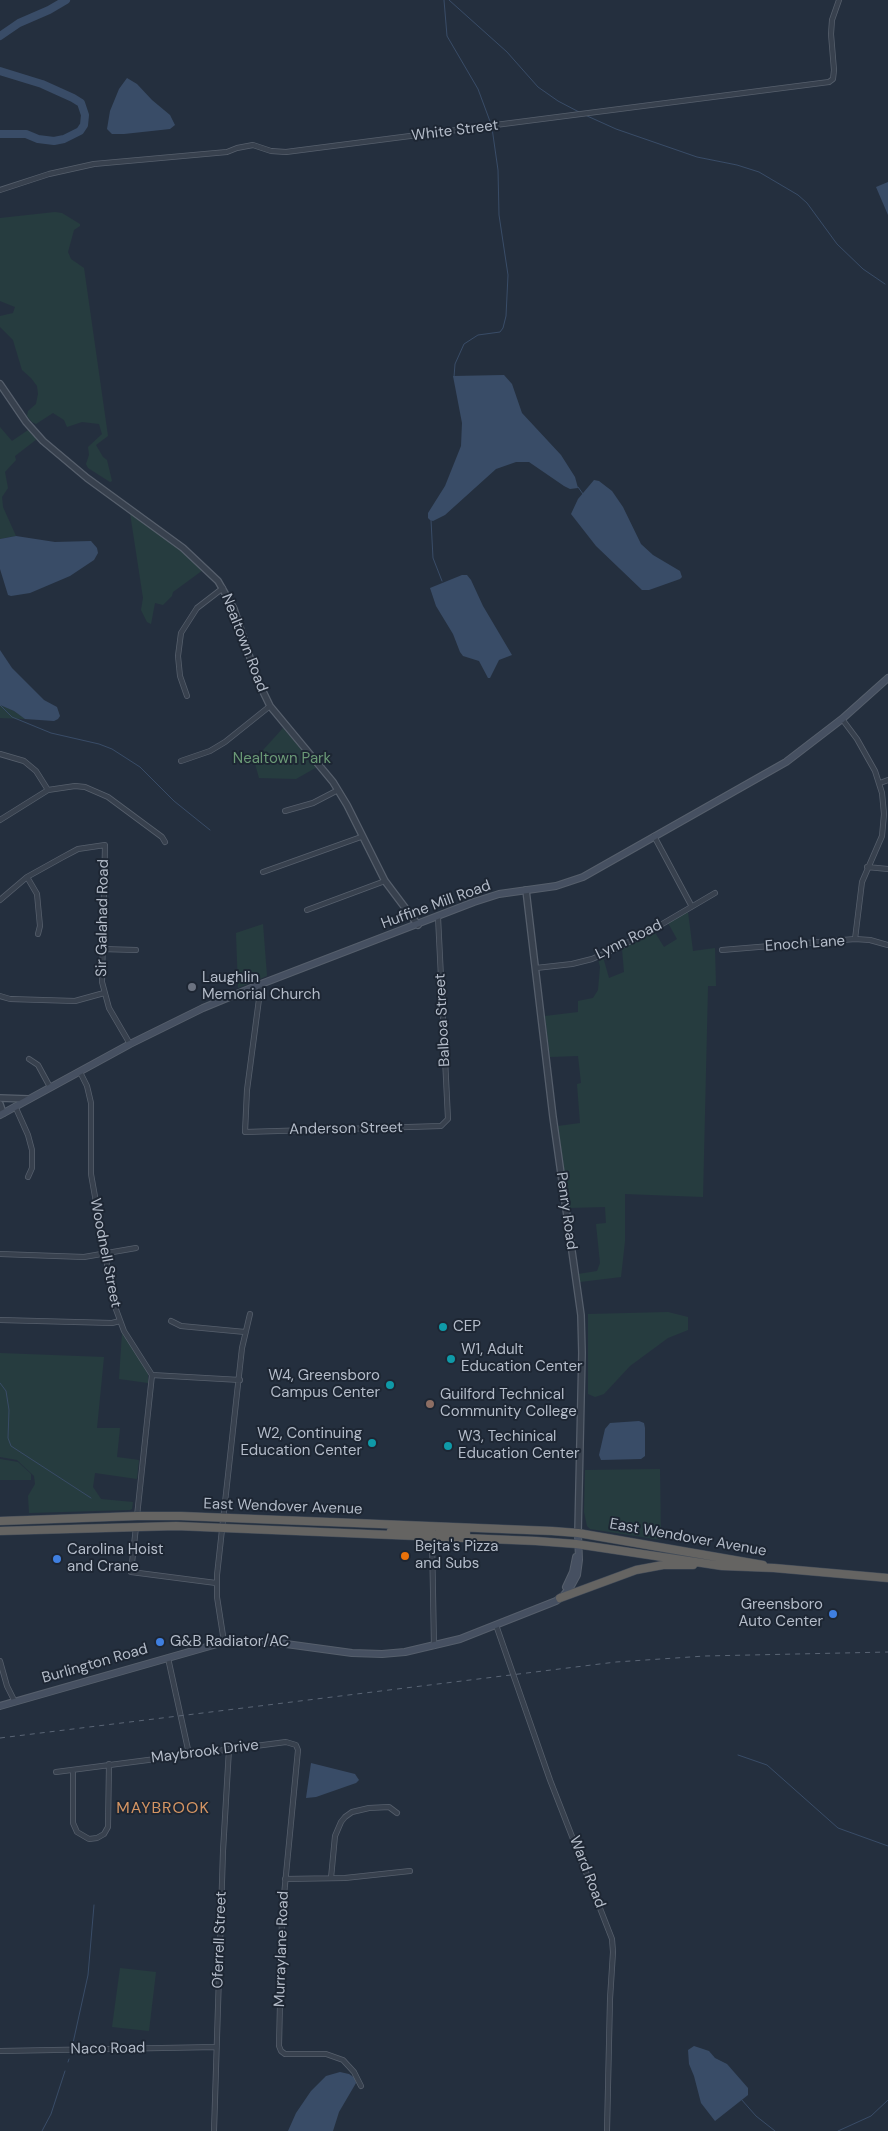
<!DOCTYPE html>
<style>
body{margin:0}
canvas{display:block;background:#242f3e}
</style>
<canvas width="888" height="2131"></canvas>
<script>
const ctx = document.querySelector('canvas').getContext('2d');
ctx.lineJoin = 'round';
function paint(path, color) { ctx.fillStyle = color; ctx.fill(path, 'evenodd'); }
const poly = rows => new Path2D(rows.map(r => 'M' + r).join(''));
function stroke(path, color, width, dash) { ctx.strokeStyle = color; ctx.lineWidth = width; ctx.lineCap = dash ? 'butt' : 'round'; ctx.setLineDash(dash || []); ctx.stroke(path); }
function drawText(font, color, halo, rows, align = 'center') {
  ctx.font = font + ' "DM Sans",sans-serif'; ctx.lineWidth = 4; ctx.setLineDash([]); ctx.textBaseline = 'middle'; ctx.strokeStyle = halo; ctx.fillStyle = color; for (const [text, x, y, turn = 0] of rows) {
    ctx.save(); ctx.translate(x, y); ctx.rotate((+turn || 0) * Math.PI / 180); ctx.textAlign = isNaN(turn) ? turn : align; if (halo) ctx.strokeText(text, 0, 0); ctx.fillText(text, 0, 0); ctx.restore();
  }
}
paint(poly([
 [55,212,62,213,80,224,80,226,74,230,68,252,71,259,84,268,108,436,96,445,103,457,107,460,112,481,110,482,88,468,86,464,89,455,88,447,102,434,99,424,82,422,67,427,64,420,53,413,36,424,32,422,27,416,28,411,36,404,38,394,37,386,31,378,22,370,13,340,0,327,0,316,13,313,15,307,0,301,0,218],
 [0,427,12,441,28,430,37,439,15,456,16,460,5,472,8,488,2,497,3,507,16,536,0,539],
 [130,513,183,552,203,570,173,592,172,596,163,605,155,603,151,624,147,622,141,610,143,598],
 [0,705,14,711,25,719,0,718],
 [283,728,317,767,296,779,259,778,254,760],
 [688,912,693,951,715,948,716,986,708,986,703,1197,625,1194,625,1241,621,1277,580,1282,578,1274,597,1271,600,1263,596,1224,606,1223,605,1207,568,1208,558,1126,580,1123,577,1084,581,1083,578,1056,550,1057,545,1016,578,1012,578,1001,593,998,598,990,600,967,598,959,603,957,609,978,624,972,622,949,654,931,664,947,677,939,668,923],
 [263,924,267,976,238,988,236,933],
 [668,1312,688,1317,688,1330,668,1338,630,1366,604,1394,595,1397,588,1394,588,1314],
 [122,1333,148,1371,148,1383,119,1379],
 [0,1353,104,1357,97,1428,120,1428,117,1457,139,1460,137,1479,95,1473,93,1487,101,1499,133,1502,132,1509,130,1510,29,1513,28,1496,35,1484,34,1476,17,1460,0,1457],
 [0,1459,18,1462,31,1474,31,1480,0,1480],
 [660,1469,661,1540,590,1529,587,1526,584,1512,585,1470],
 [120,1968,156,1972,149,2031,112,2027]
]), '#263c3f');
paint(poly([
 [127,78,137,84,152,100,170,115,175,125,170,129,124,134,112,134,107,129,110,111,119,89],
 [888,182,888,215,876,187],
 [504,375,512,384,522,413,561,455,575,477,578,488,570,489,564,486,529,462,516,462,496,469,445,515,433,521,430,520,428,518,428,513,445,486,461,446,462,423,453,376],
 [594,480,599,481,612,491,623,507,641,544,653,555,680,571,682,577,680,579,649,590,642,590,596,546,571,514,578,499],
 [16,536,55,542,91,541,97,548,98,553,94,560,70,576,30,593,11,596,8,595,0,569,0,539],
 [462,575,467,575,471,580,483,606,512,655,499,660,490,678,488,678,479,661,463,656,460,652,453,634,436,606,430,588],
 [0,650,12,668,44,700,57,707,60,716,58,719,54,721,25,719,14,711,0,705],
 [639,1421,644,1423,645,1428,645,1456,641,1459,601,1460,599,1455,605,1429,610,1423],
 [311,1763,355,1774,359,1780,356,1783,316,1797,306,1798],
 [694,2046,709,2051,715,2058,727,2064,748,2088,748,2095,715,2121,701,2103,694,2076,689,2064,688,2050],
 [340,2072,349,2074,355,2078,356,2083,339,2112,333,2131,288,2131,296,2113,311,2091,326,2076]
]), '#394c67');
stroke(poly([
 [444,0,447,36,478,89,491,124],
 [449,0,507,52,538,87,558,101,579,112],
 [585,115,616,129,697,157,737,165,759,172,798,195,807,203,837,244,863,269,885,284],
 [454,377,455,364,464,344,478,335,500,332,503,328,506,316,508,275,499,215,498,170,492,128],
 [578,487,583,494],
 [431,520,433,558,442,581],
 [0,705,12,717,51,733,99,744,112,749,140,767,174,801,210,830],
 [0,1383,6,1391,9,1410,8,1438,11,1446,91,1498],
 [738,1755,767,1765,838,1828,888,1846],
 [73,2043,88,1975,94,1905],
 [68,2062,69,2059],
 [741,2099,756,2116,775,2131],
 [42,2131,51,2114,65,2071],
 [838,2131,871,2116,888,2100]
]), '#394c67', 1);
stroke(poly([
 [0,36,19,23,49,10,66,0],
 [0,71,42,84,73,98,81,103,85,115,84,125,80,131,64,139,54,141,38,139,26,134,0,134]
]), '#394c67', 8);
const minor = poly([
 [0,190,49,174,94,164,227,152,237,148,253,145,271,151,286,152,829,82,833,79,834,70,831,34,832,20,839,0],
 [187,696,180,676,178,656,181,633,197,608,223,588],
 [842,719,857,739,875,771,882,793,884,814,882,836,862,882,855,939],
 [0,754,24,761,36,771,48,790],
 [181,761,210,751,225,742,270,706],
 [880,783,888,780],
 [285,811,313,803,338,790],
 [0,820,48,790,75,786,85,787,108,797,162,837,165,842],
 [654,836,691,905],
 [867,867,888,869],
 [263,872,361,837],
 [27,877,37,894,40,926,38,934],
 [0,900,27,877,63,857,78,849,105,845,102,982,109,1008,130,1044],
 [307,910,385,881],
 [102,949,136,950],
 [722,950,855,939,870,940,888,945],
 [536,968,572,964,592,959,615,949,652,930,715,893],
 [261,984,247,1090,245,1132,441,1126,448,1119,438,917],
 [0,996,10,999,75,1001,104,993],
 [29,1059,38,1065,50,1087],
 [80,1072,87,1086,91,1103,91,1174,114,1304,124,1331,152,1375,137,1516],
 [15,1106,28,1135,32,1150,32,1168,28,1177],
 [0,1254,84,1257,136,1248],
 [0,1320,112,1323,120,1321],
 [171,1321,181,1326,245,1332],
 [152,1375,240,1380],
 [136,1527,131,1572,216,1583],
 [432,1538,434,1646],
 [496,1625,550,1780,612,1939,613,1952,610,1999,607,2131],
 [224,1642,217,1597,217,1575,242,1348,250,1314],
 [168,1658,189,1754],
 [0,1661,7,1686,15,1702],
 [73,1770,73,1823,77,1832,89,1839,97,1838,104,1834,108,1827,109,1764],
 [56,1772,286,1742,296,1745,298,1750,282,1916,279,2046,281,2051,285,2054,326,2054,343,2060,354,2072,361,2086],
 [331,1878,335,1836,341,1822,345,1817,352,1812,369,1808,389,1807,397,1813],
 [285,1879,345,1878,410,1871],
 [0,2051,216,2047],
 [214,2131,223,1851,229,1749]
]);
const tertiary = poly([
 [0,384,26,422,43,441,87,478,183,548,218,581,234,609,257,679,270,706,333,782,347,805,385,881,418,925],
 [526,890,553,1117,581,1315,582,1353,578,1533],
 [0,1098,28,1099],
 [0,1104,3,1113]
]);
const secondary = poly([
 [0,1115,130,1044,203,1008,261,984,474,902,499,894,556,886,583,877,786,762,842,719,888,678],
 [566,1587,573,1572,576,1557],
 [0,1706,224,1642,264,1641,352,1653,382,1654,405,1652,460,1639,556,1601,563,1596,571,1586,577,1575,579,1560,578,1533]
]);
const trunk = poly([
 [0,1521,137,1516,181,1516,552,1531,578,1533,763,1565],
 [0,1531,176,1526,536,1541,576,1544,722,1566,774,1568,888,1578],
 [391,1531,428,1531,434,1527],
 [434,1536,442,1532,466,1533],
 [560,1598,636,1570,663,1565,693,1565]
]);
stroke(minor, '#565f6c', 6);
stroke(tertiary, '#565f6c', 8);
stroke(secondary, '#565f6c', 8);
stroke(trunk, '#434c59', 9);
stroke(minor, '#38414e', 4.5);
stroke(tertiary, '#38414e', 5.5);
stroke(secondary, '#465061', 6);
stroke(trunk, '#656462', 8);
stroke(poly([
 [0,1738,616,1662,705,1656,888,1652]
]), '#5a6575', 1, [5, 5]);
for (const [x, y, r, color] of [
 [192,987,5,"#6b7280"],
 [443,1327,5,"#0f9aa8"],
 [451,1359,5,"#0f9aa8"],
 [390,1385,5,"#0f9aa8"],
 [430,1404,5,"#8d6e63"],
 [372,1443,5,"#0f9aa8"],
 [448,1446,5,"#0f9aa8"],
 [405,1556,5,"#e8710a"],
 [57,1559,5,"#3f7fe0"],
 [833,1614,5,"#3f7fe0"],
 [160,1642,5,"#3f7fe0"]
]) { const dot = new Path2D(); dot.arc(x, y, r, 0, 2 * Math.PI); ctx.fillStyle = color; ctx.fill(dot); stroke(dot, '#1d2633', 2); }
drawText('15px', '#b4bcc9', '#1d2633', [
 ["White Street",455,131,-7],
 ["Nealtown Road",244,643,69],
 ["Huffine Mill Road",436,905,-20],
 ["Sir Galahad Road",103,918,-89],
 ["Lynn Road",629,940,-26],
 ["Enoch Lane",805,944,-4],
 ["Balboa Street",443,1020,-93],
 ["Anderson Street",346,1129,-1],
 ["Penry Road",566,1211,82],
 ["Woodnell Street",105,1253,79],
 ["East Wendover Avenue",283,1507,2],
 ["East Wendover Avenue",688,1538,10],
 ["Burlington Road",95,1664,-16],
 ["Maybrook Drive",205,1752,-7],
 ["Ward Road",587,1872,69],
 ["Oferrell Street",220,1940,-88],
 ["Murraylane Road",282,1949,-88],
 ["Naco Road",108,2049,-1]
]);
drawText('15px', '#6b9a76', '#1d2633', [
 ["Nealtown Park",282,759]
]);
drawText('15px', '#b4bcc9', '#1d2633', [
 ["Laughlin",202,978],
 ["Memorial Church",202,995],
 ["CEP",453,1327],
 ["W1, Adult",461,1350],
 ["Education Center",461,1367],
 ["W4, Greensboro",380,1376,"right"],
 ["Campus Center",380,1393,"right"],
 ["Guilford Technical",440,1395],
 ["Community College",440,1412],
 ["W2, Continuing",362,1434,"right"],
 ["Education Center",362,1451,"right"],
 ["W3, Techinical",458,1437],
 ["Education Center",458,1454],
 ["Bejta's Pizza",415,1547],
 ["and Subs",415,1564],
 ["Carolina Hoist",67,1550],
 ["and Crane",67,1567],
 ["Greensboro",823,1605,"right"],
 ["Auto Center",823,1622,"right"],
 ["G&B Radiator/AC",170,1642]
], 'left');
ctx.letterSpacing = '1px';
drawText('16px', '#d59563', '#1d2633', [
 ["MAYBROOK",163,1809]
]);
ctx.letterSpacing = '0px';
</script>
